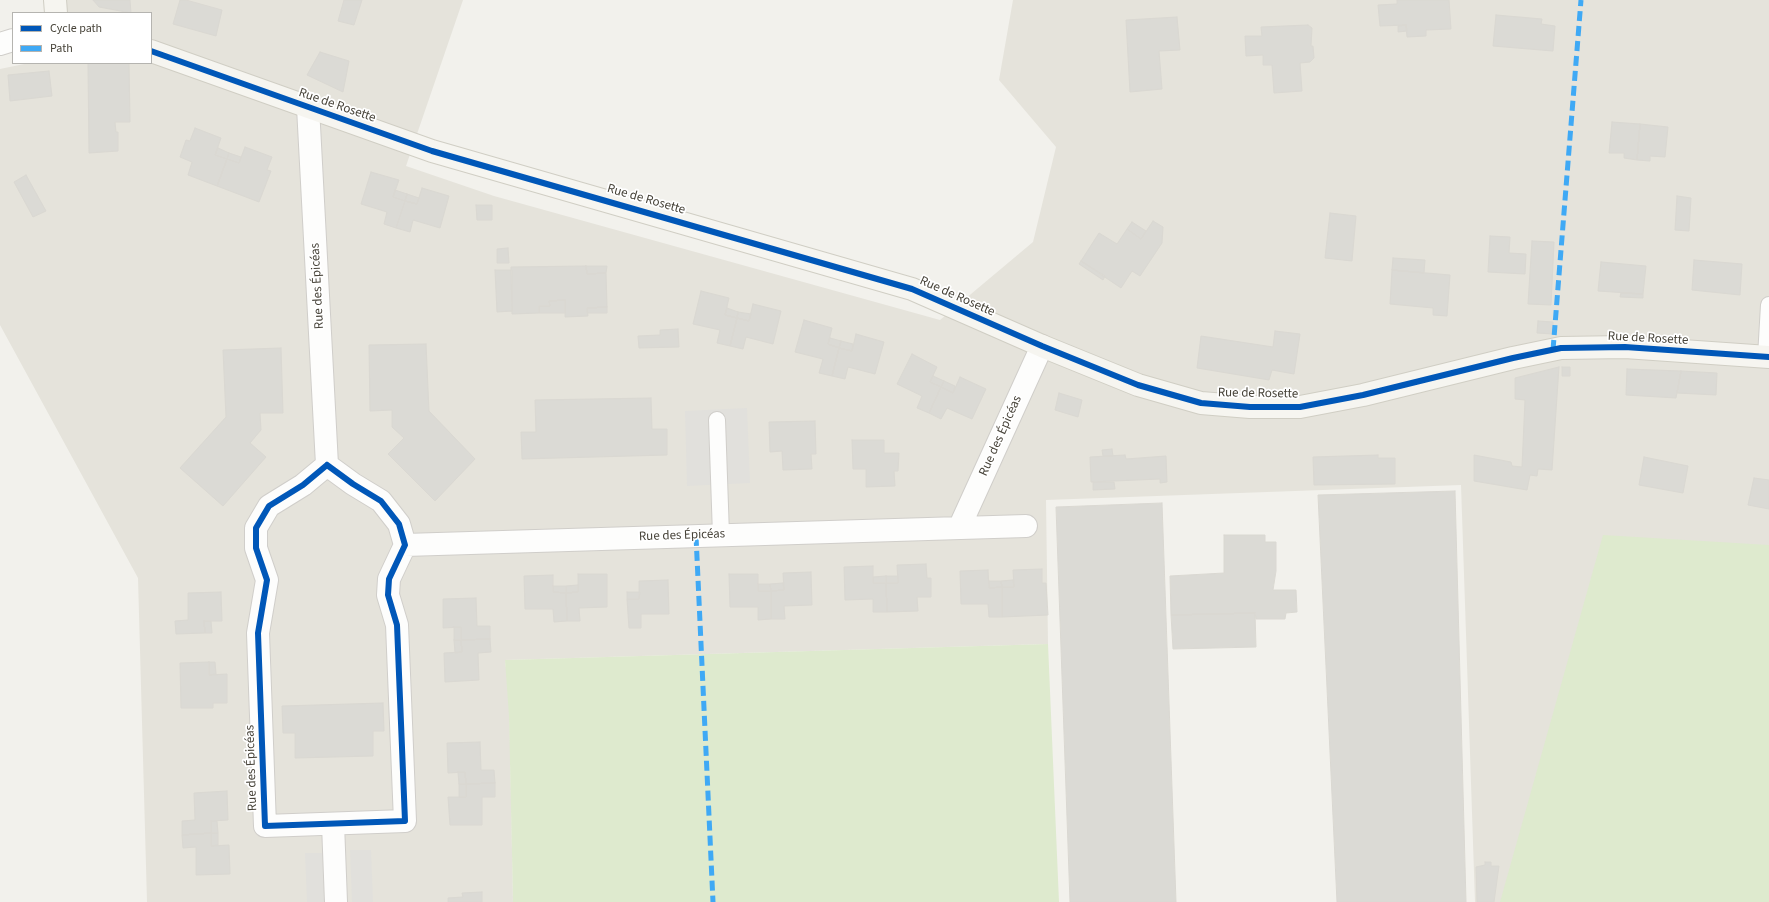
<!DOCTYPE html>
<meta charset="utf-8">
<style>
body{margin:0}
#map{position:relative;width:1769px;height:902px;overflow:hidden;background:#f2f1ec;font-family:"Source Sans 3",sans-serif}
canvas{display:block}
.legend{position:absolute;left:12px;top:12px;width:140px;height:52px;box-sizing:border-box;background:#fff;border:1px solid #b5b4b0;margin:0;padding:5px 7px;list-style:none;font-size:12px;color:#474339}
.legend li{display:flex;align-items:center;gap:8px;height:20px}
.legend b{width:20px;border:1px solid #b5b4b0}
</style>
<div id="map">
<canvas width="1769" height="902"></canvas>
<ul class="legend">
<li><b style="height:5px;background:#0057b8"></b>Cycle path</li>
<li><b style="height:5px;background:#3fa9f5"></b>Path</li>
</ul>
</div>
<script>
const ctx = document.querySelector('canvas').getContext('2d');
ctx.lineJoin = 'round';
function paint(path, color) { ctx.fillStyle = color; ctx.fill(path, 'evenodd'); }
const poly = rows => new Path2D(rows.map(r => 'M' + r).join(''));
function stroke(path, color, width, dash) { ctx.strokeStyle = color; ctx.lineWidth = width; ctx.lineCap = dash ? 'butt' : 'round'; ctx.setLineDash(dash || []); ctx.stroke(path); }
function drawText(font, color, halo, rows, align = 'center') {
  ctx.font = font + ' "Source Sans 3",sans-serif'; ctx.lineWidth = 3.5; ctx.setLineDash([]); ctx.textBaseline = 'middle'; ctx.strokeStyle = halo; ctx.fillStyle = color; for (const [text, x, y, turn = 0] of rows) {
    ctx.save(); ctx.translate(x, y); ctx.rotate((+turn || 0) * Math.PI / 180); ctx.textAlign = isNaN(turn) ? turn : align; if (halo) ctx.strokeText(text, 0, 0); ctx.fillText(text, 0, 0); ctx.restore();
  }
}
paint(poly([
 [60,0,463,0,406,166,494,196,940,320,1033,242,1056,147,999,80,1013,0,1769,0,1769,902,1475,902,1461,485,1046,500,1048,644,505,660,509,690,513,902,147,902,138,578,0,325,0,69,29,63,151,63,151,13,60,13]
]), '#e5e3db');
paint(poly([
 [1603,535,1769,545,1769,902,1500,902],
 [1048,644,1059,902,513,902,509,716,505,660]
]), '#deeace');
paint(poly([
 [747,408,750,483,687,486,685,411],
 [350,850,371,850,373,902,352,902],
 [305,853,325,853,327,902,307,902]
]), '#e1e0dc');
const building = poly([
 [93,0,130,0,131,13,99,7,93,0],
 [180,0,186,0,222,10,216,36,173,24,180,0],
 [344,0,362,0,354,25,338,21,344,0],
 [1397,0,1449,0,1451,29,1426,30,1426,36,1407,37,1406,25,1380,26,1378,5,1397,4,1397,0],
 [1496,15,1542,19,1541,24,1555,26,1553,51,1493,46,1496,15],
 [1177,17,1180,50,1159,51,1162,89,1130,92,1126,20,1177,17],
 [1308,25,1312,28,1311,46,1313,46,1314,58,1310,62,1300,63,1302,91,1274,93,1272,65,1263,65,1263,55,1246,56,1245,36,1262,36,1261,27,1308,25],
 [1406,25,1407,31,1398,32,1398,26,1406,25],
 [320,52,349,61,343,92,307,75,320,52],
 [88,63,129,63,130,122,115,122,116,132,118,132,118,151,89,153,88,63],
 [49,71,52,96,10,101,8,75,49,71],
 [1612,122,1640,124,1637,160,1624,158,1624,153,1609,153,1612,122],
 [1640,124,1668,127,1665,157,1650,156,1650,161,1637,160,1640,124],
 [195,128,221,138,215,155,227,159,217,186,188,175,192,162,180,157,186,140,190,141,195,128],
 [245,147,272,157,267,170,271,171,259,202,217,186,227,159,239,163,245,147],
 [218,148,229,153,227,159,215,155,218,148],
 [229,153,241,157,239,163,227,159,229,153],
 [371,172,399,180,393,197,405,201,396,228,384,224,387,212,361,204,371,172],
 [26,175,46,211,33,217,14,182,26,175],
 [422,188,449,196,440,228,413,220,410,232,396,228,405,201,417,204,422,188],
 [395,190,407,194,405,201,393,197,395,190],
 [407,194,419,198,417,204,405,201,407,194],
 [1677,196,1691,198,1689,231,1675,230,1677,196],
 [476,205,492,205,492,220,477,220,476,205],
 [1330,213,1356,216,1352,261,1325,258,1330,213],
 [1153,221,1163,227,1162,243,1140,276,1132,271,1121,288,1081,261,1099,233,1117,244,1127,229,1141,239,1153,221],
 [1132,222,1146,231,1141,239,1127,229,1132,222],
 [1490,236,1510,237,1509,253,1526,254,1525,274,1488,272,1490,236],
 [1532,241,1554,242,1551,305,1528,304,1532,241],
 [508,248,509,263,497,263,497,249,508,248],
 [1393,258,1425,260,1424,273,1392,270,1393,258],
 [1694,260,1742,264,1740,295,1692,290,1694,260],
 [1081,261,1105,276,1103,280,1079,264,1081,261],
 [1601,262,1646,266,1643,294,1598,291,1601,262],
 [586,266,587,274,606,273,607,307,587,308,588,316,565,317,565,300,549,301,550,306,539,306,539,313,512,314,511,267,586,266],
 [586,266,607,266,606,273,587,274,586,266],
 [495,270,512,270,512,311,497,312,495,270],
 [1392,270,1450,275,1447,316,1433,315,1433,308,1390,304,1392,270],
 [701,291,729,298,725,315,737,318,730,346,717,343,720,330,693,324,701,291],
 [1621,293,1643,294,1643,298,1620,297,1621,293],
 [565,300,565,313,539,313,539,306,550,306,549,301,565,300],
 [753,304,781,311,773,344,746,337,743,349,730,346,737,318,749,321,753,304],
 [607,307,607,313,587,313,587,308,607,307],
 [727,308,738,312,737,318,725,315,727,308],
 [738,312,751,314,749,321,737,318,738,312],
 [804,320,832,328,828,344,839,348,832,376,819,373,823,359,795,352,804,320],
 [1538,321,1553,322,1553,334,1537,333,1538,321],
 [678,329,679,347,639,348,638,336,660,335,660,330,678,329],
 [1275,331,1300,334,1294,374,1272,370,1269,380,1197,368,1201,336,1273,347,1275,331],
 [856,334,884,342,875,374,848,367,845,379,832,376,839,348,852,351,856,334],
 [830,338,841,341,839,348,828,344,830,338],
 [841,341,853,344,852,351,839,348,841,341],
 [426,344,429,411,475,459,435,501,388,454,404,438,392,427,392,410,370,411,369,345,426,344],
 [281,348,283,413,260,413,261,430,250,443,266,457,223,506,180,468,226,417,223,350,281,348],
 [912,354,937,367,930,382,941,387,929,413,917,408,922,396,897,384,912,354],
 [1559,367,1552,470,1538,469,1537,476,1530,475,1527,490,1474,481,1474,455,1511,462,1512,466,1522,467,1525,400,1515,399,1515,378,1559,367],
 [1562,367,1570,367,1570,376,1562,376,1562,367],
 [1627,369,1681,371,1676,398,1626,395,1627,369],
 [1681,371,1717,373,1716,395,1677,393,1681,371],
 [933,376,944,381,941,387,930,382,933,376],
 [960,377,986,389,972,419,947,408,941,419,929,413,941,387,953,393,960,377],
 [944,381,955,386,953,393,941,387,944,381],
 [1059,393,1082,400,1078,417,1055,410,1059,393],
 [651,398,652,429,667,429,667,455,522,459,521,432,536,432,535,400,651,398],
 [815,421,816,454,811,454,812,469,783,470,782,451,770,452,769,422,815,421],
 [852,440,884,440,884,453,899,453,898,471,894,471,895,486,866,487,866,469,853,469,852,440],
 [1112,449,1113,456,1103,456,1102,450,1112,449],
 [1125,455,1126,459,1166,456,1167,482,1160,483,1160,479,1091,482,1090,457,1125,455],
 [1378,455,1378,458,1395,458,1395,484,1314,485,1313,457,1378,455],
 [1644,457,1688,466,1683,493,1639,485,1644,457],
 [1754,478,1769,480,1769,509,1748,505,1754,478],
 [1093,482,1114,482,1115,489,1093,490,1093,482],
 [1455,491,1466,902,1337,902,1318,495,1455,491],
 [1162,503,1176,902,1070,902,1056,507,1162,503],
 [1224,535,1265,535,1265,542,1276,542,1276,571,1273,590,1296,590,1297,612,1286,613,1285,619,1256,619,1255,613,1171,615,1170,576,1224,573,1224,535],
 [926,564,927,578,931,578,931,597,917,597,918,611,887,612,886,583,898,583,897,565,926,564],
 [873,566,873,583,886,583,887,612,873,612,873,599,845,600,844,567,873,566],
 [1042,569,1042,583,1046,583,1048,615,1002,617,1002,587,1014,587,1013,570,1042,569],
 [988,570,989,588,1002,587,1002,617,989,617,988,604,961,604,960,571,988,570],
 [811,572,812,605,784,606,785,619,771,619,771,591,784,590,783,573,811,572],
 [578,574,607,574,607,607,579,608,580,621,567,621,566,593,578,592,578,574],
 [729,574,758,574,758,591,771,591,771,619,758,620,758,607,730,607,729,574],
 [553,575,553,592,566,593,567,621,554,622,553,609,525,609,524,576,553,575],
 [886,576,898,576,898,583,886,583,886,576],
 [886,576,886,583,873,583,873,577,886,576],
 [668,580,669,614,641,614,641,628,629,628,627,599,639,599,639,581,668,580],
 [1013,580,1014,587,1002,587,1001,581,1013,580],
 [989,581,1001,581,1002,587,989,588,989,581],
 [783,583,784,590,771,591,770,584,783,583],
 [758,584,770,584,771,591,758,591,758,584],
 [578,585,578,592,566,593,566,586,578,585],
 [553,586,566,586,566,593,553,592,553,586],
 [221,592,222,621,204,621,205,633,176,634,175,621,188,620,188,593,221,592],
 [627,592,640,592,639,599,627,599,627,592],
 [476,598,477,626,490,626,490,639,461,640,461,627,443,628,443,599,476,598],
 [1255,613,1256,647,1173,649,1171,615,1255,613],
 [204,621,211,621,212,633,205,633,204,621],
 [454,627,461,627,461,640,454,640,454,627],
 [490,639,491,652,478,653,479,680,445,682,444,653,462,652,461,640,490,639],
 [454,640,461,640,462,652,455,653,454,640],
 [209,662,209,675,227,674,227,703,213,703,213,708,181,708,180,663,209,662],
 [209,662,215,662,216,674,209,675,209,662],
 [383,703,384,731,373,731,373,756,295,758,295,733,283,733,282,706,383,703],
 [480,742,481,770,494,770,495,783,466,784,465,772,448,773,447,743,480,742],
 [458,772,465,772,466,784,459,784,458,772],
 [495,783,495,797,482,797,482,825,450,825,448,797,466,797,466,784,495,783],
 [459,784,466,784,466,797,459,797,459,784],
 [227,791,228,820,211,821,211,833,182,835,182,821,195,820,194,793,227,791],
 [211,821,217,821,218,833,211,833,211,821],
 [211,833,211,846,229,845,230,874,196,875,196,847,183,848,182,835,211,833],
 [211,833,218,833,218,845,211,846,211,833],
 [1485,862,1491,862,1491,866,1499,866,1494,902,1477,902,1476,867,1485,865,1485,862],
 [482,892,482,902,448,902,448,898,463,897,462,893,482,892]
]);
paint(building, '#dbdad5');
stroke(building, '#dad8d2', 1);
const lane = poly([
 [1766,357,1769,305],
 [717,420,721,535]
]);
const street = poly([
 [0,44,13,40],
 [308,107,327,465],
 [327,465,353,484,381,501,399,524,405,545,389,579,388,595,397,625,405,821,265,826,258,633,267,580,256,548,256,528,269,506,303,485,327,465],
 [960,526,1042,346],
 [405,545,1026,526],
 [333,824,336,902]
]);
const secondary = poly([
 [55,0,56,13],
 [151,51,432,151,912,289,1042,346,1138,385,1201,403,1250,407,1300,407,1363,395,1513,358,1561,348,1625,347,1769,357]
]);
stroke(lane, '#d0ceca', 18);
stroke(street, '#d0ceca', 24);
stroke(secondary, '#d0cec4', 24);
stroke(lane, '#fdfdfc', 16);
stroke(street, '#fdfdfc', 22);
stroke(secondary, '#f6f5f0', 22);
stroke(poly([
 [1553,350,1581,0],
 [696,536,713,902]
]), '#3fa9f5', 5, [10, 5]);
stroke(poly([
 [151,51,432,151,912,289,1042,346,1138,385,1201,403,1250,407,1300,407,1363,395,1513,358,1561,348,1625,347,1769,357],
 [327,465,353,484,381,501,399,524,405,545,389,579,388,595,397,625,405,821,265,826,258,633,267,580,256,548,256,528,269,506,303,485,327,465]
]), '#0057b8', 6);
drawText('13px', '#474339', '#fff', [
 ["Rue de Rosette",337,106,19],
 ["Rue de Rosette",646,200,16],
 ["Rue des Épicéas",318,286,-93],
 ["Rue de Rosette",957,297,24],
 ["Rue de Rosette",1648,339,3],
 ["Rue de Rosette",1258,394,1],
 ["Rue des Épicéas",1001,436,-66],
 ["Rue des Épicéas",682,536,-2],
 ["Rue des Épicéas",252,768,-92]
]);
</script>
